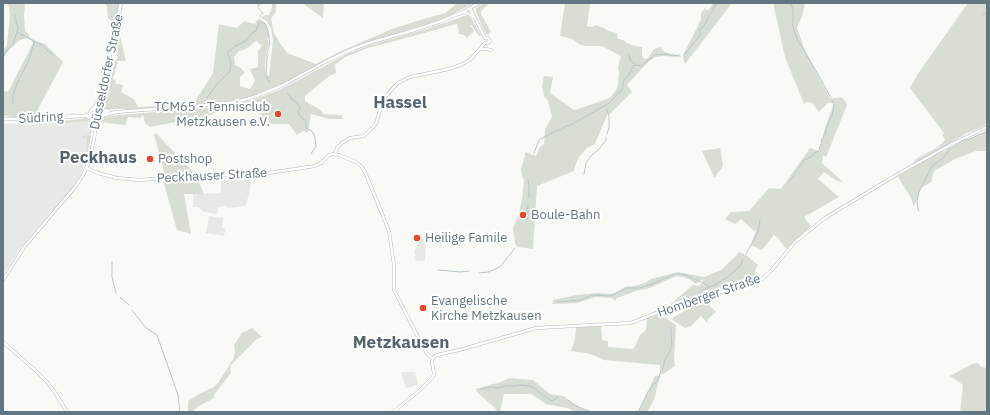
<!DOCTYPE html>
<meta charset="utf-8">
<style>
body{margin:0}
#map{position:relative;width:990px;height:415px;overflow:hidden;background:#f9f9f6;font-family:"IBM Plex Sans",sans-serif}
canvas{display:block}
.frame{position:absolute;inset:0;border:4px solid #637782;pointer-events:none}
</style>
<div id="map">
<canvas width="990" height="415"></canvas>
<div class="frame"></div>
</div>
<script>
const ctx = document.querySelector('canvas').getContext('2d');
ctx.lineJoin = 'round';
function paint(path, color) { ctx.fillStyle = color; ctx.fill(path, 'evenodd'); }
const poly = rows => new Path2D(rows.map(r => 'M' + r).join(''));
function stroke(path, color, width, dash) { ctx.strokeStyle = color; ctx.lineWidth = width; ctx.lineCap = dash ? 'butt' : 'round'; ctx.setLineDash(dash || []); ctx.stroke(path); }
function drawText(font, color, halo, rows, align = 'center') {
  ctx.font = font + ' "IBM Plex Sans",sans-serif'; ctx.lineWidth = 4; ctx.setLineDash([]); ctx.textBaseline = 'middle'; ctx.strokeStyle = halo; ctx.fillStyle = color; for (const [text, x, y, turn = 0] of rows) {
    ctx.save(); ctx.translate(x, y); ctx.rotate((+turn || 0) * Math.PI / 180); ctx.textAlign = isNaN(turn) ? turn : align; if (halo) ctx.strokeText(text, 0, 0); ctx.fillText(text, 0, 0); ctx.restore();
  }
}
paint(poly([
 [90,120,90,135,87,157,80,177,70,190,25,242,3,274,3,124],
 [236,178,252,178,246,206,229,208,225,205,222,207,218,207,217,214,204,212,202,211,198,207,193,207,193,194,221,193,221,179],
 [209,216,223,218,222,228,225,229,224,236,206,233],
 [421,239,426,239,425,261,416,261,414,250,417,248,417,245],
 [401,372,415,372,418,385,406,388]
]), '#e7e9e7');
paint(poly([
 [7,3,24,3,25,5,24,15,25,31,28,33,30,38,39,42,45,44,63,62,38,109,40,116,22,118,3,116,3,106,4,103,4,97,3,96,3,91,8,92,33,43,32,41,27,38,20,40,12,47,4,56,3,59,3,51,7,45,10,16,9,8],
 [103,3,120,3,111,41,113,21,108,18,107,6],
 [259,3,263,3,258,7,264,13,261,15,261,17,264,16,266,15,269,15,272,8,272,3,276,3,276,11,271,19,274,33,280,43,287,53,316,64,341,51,392,29,417,21,445,13,458,3,474,3,444,19,356,46,330,58,282,84,255,95,241,99,223,102,169,107,139,109,103,109,114,62,118,57,115,50,119,32,126,61,118,61,113,79,116,80,115,83,118,84,119,84,123,85,121,92,134,99,138,107,174,105,196,100,213,73,219,24,237,28,244,21,255,24,258,19,263,21,267,25,270,38,267,37,269,44,266,51,265,68,266,76,269,76,273,41,271,29,267,21,259,17,262,12,258,9,257,6],
 [256,41,262,46,258,51,258,67,250,69,255,81,250,89,240,86,240,77,245,73,241,68,235,65,234,57,239,51,246,49],
 [302,3,324,3,323,18],
 [484,3,490,3,481,11,481,14,491,32,488,35,485,33,476,12,476,8],
 [565,3,590,3,587,26,592,27,596,25,604,28,609,31,617,33,618,39,623,40,627,43,635,46,642,47,642,56,644,59,648,58,654,49,660,47,665,52,681,56,681,57,663,56,655,57,647,63,627,85,632,92,611,113,607,115,595,144,587,148,579,157,575,166,574,171,537,186,533,249,518,247,515,244,513,228,519,214,522,199,524,180,522,175,521,169,525,156,525,152,536,156,540,147,544,144,545,129,552,117,548,101,544,96,542,86,544,76,553,77,550,93,574,110,578,109,610,98,616,90,618,85,619,72,618,67,621,56,602,46,585,46,579,44,572,39,560,36],
 [713,3,732,3,685,64,683,57,684,53,698,26,701,19,701,13,705,8,706,10,709,10],
 [773,3,805,3,803,14,797,28,804,48,830,99,841,97,845,101,847,105,826,157,823,155,822,163,843,182,837,181,824,172,818,179,839,197,804,217,811,226,786,249,778,238,774,235,762,250,751,245,756,230,754,231,741,219,735,224,725,219,731,212,749,211,769,188,781,189,810,148,819,151,825,128,834,103,828,103,819,112,812,103,807,102,804,104,785,57],
 [968,3,987,3,987,125,967,133,941,149,911,166,916,159,938,147,945,140,942,135,944,133,910,88,917,75],
 [464,16,468,16,471,18,481,35,480,37,471,25,470,25,474,31,467,38,464,35,459,34,457,24,456,24,410,37,368,48,345,57,335,65,336,73,329,76,305,96,305,101,319,109,324,114,342,115,343,119,329,119,311,114,308,133,303,131,297,135,289,124,269,124,269,120,261,120,260,108,252,103,243,107,221,111,206,116,150,127,145,123,143,115,140,118,128,117,125,125,99,122,99,119,102,118,109,116,215,107,238,104,255,99,279,90,349,53,370,45,430,28],
 [88,118,92,121,92,127,88,155,86,162,83,160,86,153,87,136,86,136,84,140,83,136,90,135,89,121,55,124,54,122],
 [987,131,987,151,976,151,955,159,934,171,931,182,921,188,914,207,911,198,903,185,898,177,899,175,942,151,944,152,947,149],
 [156,133,194,173,163,176,162,173,164,172,154,134],
 [720,148,723,166,715,177,714,177,702,151],
 [197,178,204,194,184,194,191,234,177,230,163,180],
 [739,252,746,255,758,265,756,268,754,280,729,287,666,308,693,285,700,286,704,278,696,284,689,279,683,277,676,276,650,288,636,291,617,298,615,301,612,298,595,297,578,303,552,304,553,300,576,295,598,293,610,294,615,293,625,287,634,286,645,283,651,279,678,272,704,277,721,270,735,257],
 [703,299,716,312,707,320,708,324,701,316,691,326,685,328,671,319,686,310,683,304],
 [659,313,662,317,664,317,676,325,674,360,675,366,662,375,660,370,660,365,604,360,596,356,586,353,571,351,575,339,576,327,601,326,602,340,608,341,608,347,633,349,635,346,640,335,646,330,647,318,653,317],
 [252,328,262,337,257,339,230,366,231,373,214,395,214,398,197,407,192,412,188,412,188,401,201,393,214,387,218,383,233,359,235,352,234,345,242,333],
 [978,363,981,367,987,368,987,412,960,412,963,385,950,376,972,364],
 [655,376,660,376,654,400,647,412,638,412],
 [509,378,533,380,550,394,563,396,579,407,594,412,576,412,567,408,546,404,531,394,504,394,500,412,497,412,495,408,477,392,477,391,475,389,501,382]
]), '#d9ded5');
stroke(poly([
 [791,3,793,10,793,20,792,23,797,39,819,76,831,98],
 [983,14,987,14],
 [260,20,260,22,264,23,265,24,268,31,268,34,269,35,268,36,269,38,269,40,270,43,267,53,267,60,266,73,268,80,270,82],
 [34,41,43,46,53,56],
 [629,55,630,60,636,65],
 [684,55,701,34,699,30,704,26,709,16,711,13,717,3],
 [3,58,7,50,13,44,18,29,16,22,16,18,14,17,16,14],
 [3,65,3,73],
 [287,93,291,97,291,99,294,100,300,107,298,113,304,120,306,120,306,128,312,131,315,137,316,146,311,154],
 [206,99,219,82,230,71,231,64,230,59,228,55,228,52,237,45,246,41,253,32,256,31,259,22],
 [13,103,13,95,18,81,28,62,34,43,32,40,17,32],
 [608,104,613,99,623,88,623,85,624,80,629,75,633,66,636,65,641,66,656,54,659,55,665,54,673,56,680,55],
 [607,110,609,116,609,128,607,134],
 [534,153,539,140,555,131,561,130,566,126,571,125,606,105],
 [584,174,586,163,591,156,600,148,606,140,606,137],
 [528,180,529,186,529,198],
 [788,184,804,160,807,159,812,156,814,153,819,151,820,146,821,145,822,138,825,135,826,129,832,115,834,106,832,100],
 [919,211,918,208,917,202,919,192,932,166,944,157,950,149,963,141,970,139,978,135,987,132],
 [527,220,527,210,528,205],
 [746,254,758,232,760,220],
 [112,262,112,277,116,293],
 [438,270,461,272,469,271],
 [479,273,489,272,500,267,515,248],
 [703,283,710,287,715,285,729,276,740,266,743,260],
 [705,289,710,287],
 [120,297,129,305],
 [690,299,696,297,701,291,703,290],
 [557,302,581,300,592,295,610,296,627,288,640,288,652,284,675,274,679,274,686,275,701,282],
 [684,307,688,305,690,303],
 [132,310,146,328,157,335,158,338,178,395,180,412],
 [671,328,671,334,672,345],
 [662,371,666,357,671,350,671,346],
 [481,389,492,387,498,388,505,386,517,386,520,385,529,386,536,389,541,394,552,401,558,397],
 [568,400,574,405,590,412],
 [638,412,649,390,652,387,653,384,655,384,658,380,661,371]
]), '#b9c7ca', 1);
const secondary = poly([
 [470,8,485,38],
 [463,12,471,15,473,17],
 [485,43,488,43,490,41,488,38,485,38],
 [480,49,486,49,491,50],
 [97,112,107,112],
 [335,154,337,148,342,143,350,138,364,136,375,125,377,121,383,99,398,83,410,77,449,69,460,65,470,60,485,43],
 [86,168,98,173,117,178,140,180,191,176,262,174,315,166,321,163,329,155,333,154,339,155,356,162,362,167,365,172,389,231,394,265,394,290,421,343,427,354,433,359],
 [3,280,25,246,75,187,83,175,88,164,91,153,94,140,97,115,100,116,116,112,221,104,240,101,257,96,281,86,329,60,355,48,372,42,411,31,439,22,463,12,479,3],
 [3,342,35,370,47,382,56,394,67,412],
 [433,359,435,356,437,355,463,349,536,328,631,323,669,308,762,279,771,271,795,242,825,218,896,175,952,144,987,127],
 [393,412,419,391,433,377,434,374,432,362,433,359]
]);
const primary = poly([
 [99,105,102,110,109,111],
 [90,112,95,107,98,101],
 [88,117,92,118,96,124],
 [3,119,37,119,78,116,84,116,88,115,97,115,121,3]
]);
stroke(secondary, '#b4bbbf', 3.5);
stroke(primary, '#b5bbbf', 4);
stroke(secondary, '#fff', 2.5);
stroke(primary, '#fff', 3);
for (const [x, y, r, color] of [
 [278,114,4,"#e94526"],
 [150,159,4,"#e94526"],
 [523,215,4,"#e94526"],
 [417,238,4,"#e94526"],
 [423,308,4,"#e94526"]
]) { const dot = new Path2D(); dot.arc(x, y, r, 0, 2 * Math.PI); ctx.fillStyle = color; ctx.fill(dot); stroke(dot, '#fff', 1.5); }
drawText('13px', '#637782', '#fff', [
 ["Düsseldorfer Straße",107,72,-78],
 ["Südring",41,118,-3],
 ["Peckhauser Straße",212,176,-3],
 ["Homberger Straße",709,296,-19]
]);
drawText('13px', '#637782', '#fff', [
 ["TCM65 - Tennisclub",270,107,"right"],
 ["Metzkausen e.V.",270,122,"right"],
 ["Postshop",158,159],
 ["Boule-Bahn",531,215],
 ["Heilige Famile",425,238],
 ["Evangelische",431,301],
 ["Kirche Metzkausen",431,316]
], 'left');
drawText('bold 17px', '#55646d', '#fff', [
 ["Hassel",400,103],
 ["Peckhaus",98,158],
 ["Metzkausen",401,343]
]);
</script>
